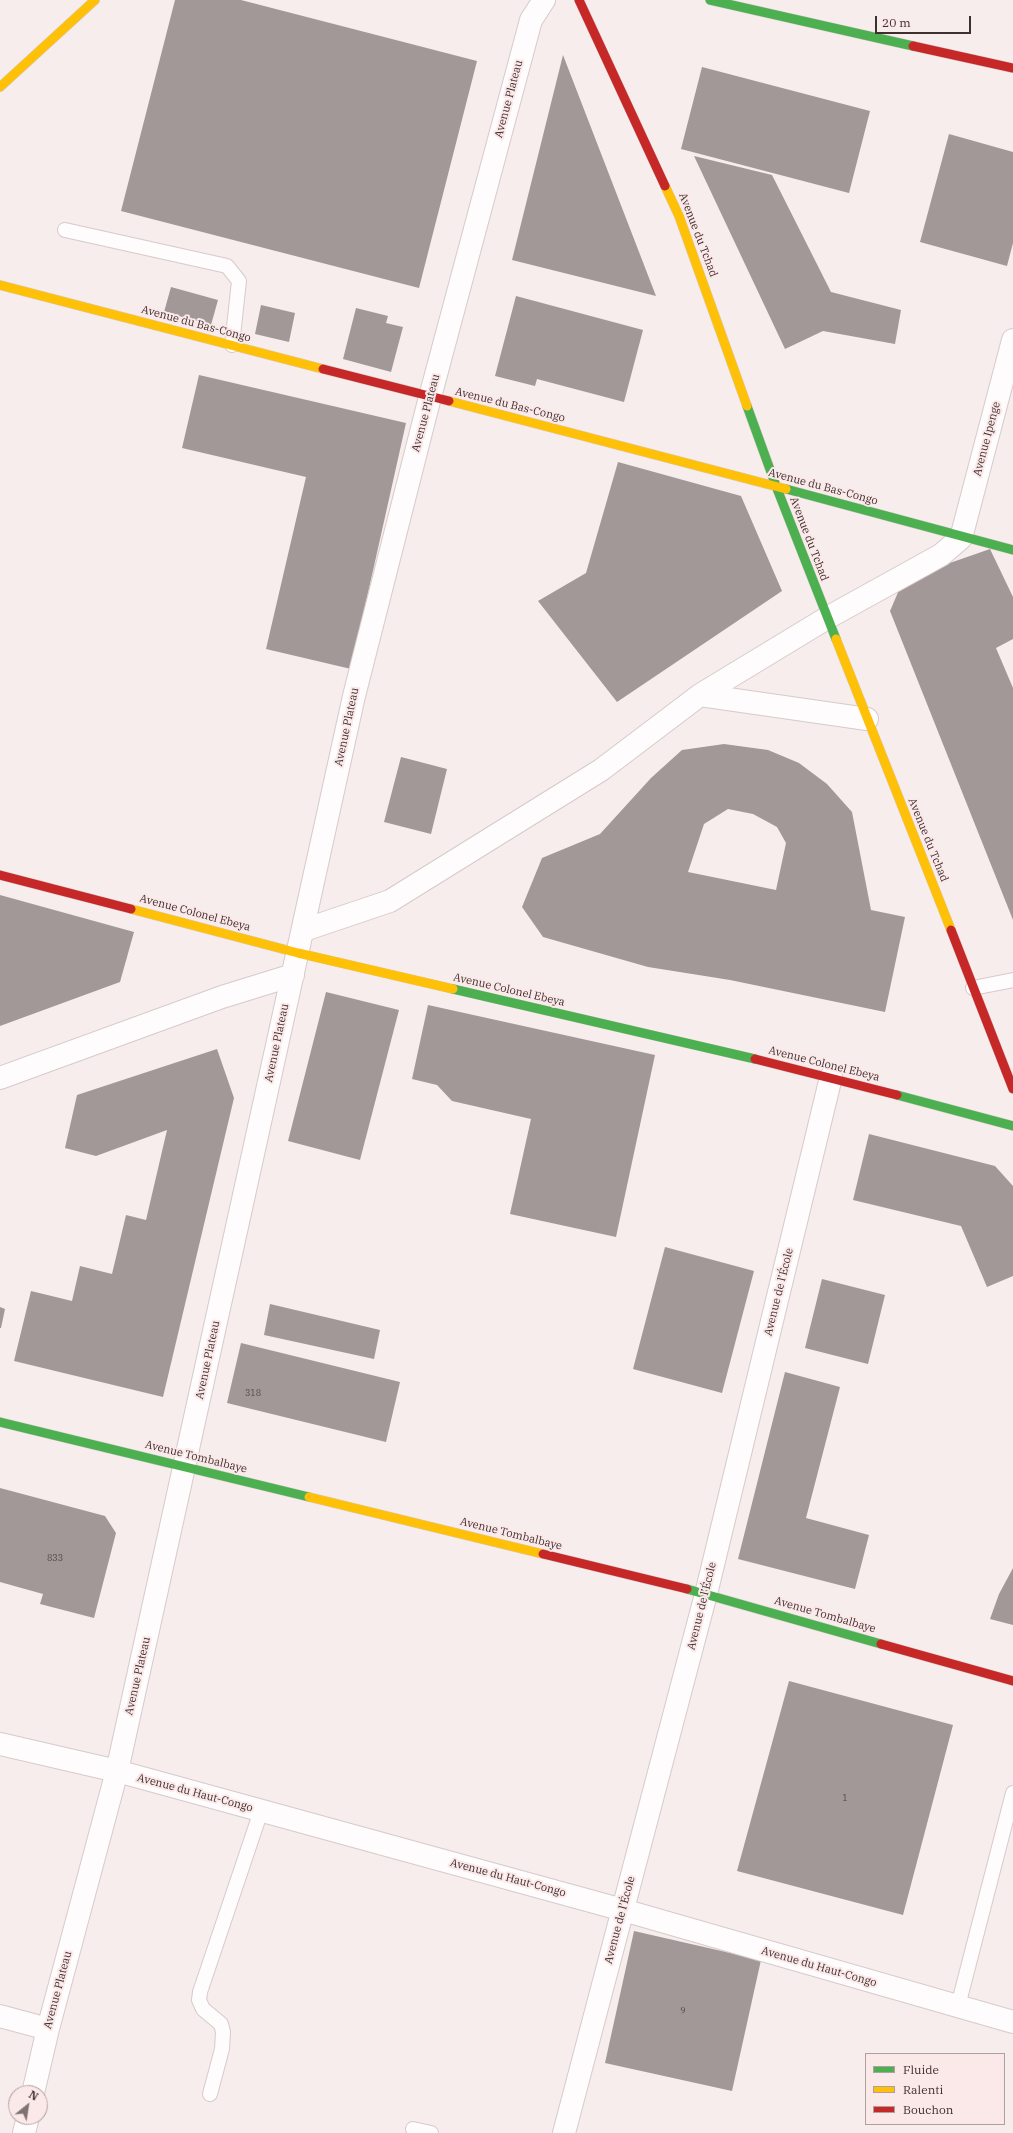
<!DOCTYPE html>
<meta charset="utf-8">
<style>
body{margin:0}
#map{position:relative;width:1013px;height:2133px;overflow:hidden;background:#f7eded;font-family:"IBM Plex Serif",serif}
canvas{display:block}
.legend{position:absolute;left:865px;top:2053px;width:140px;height:72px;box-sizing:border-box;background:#fbe9e9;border:1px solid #b09f9f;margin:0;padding:5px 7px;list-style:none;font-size:12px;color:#402f2f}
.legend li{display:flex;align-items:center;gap:8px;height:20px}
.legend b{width:20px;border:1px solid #b09f9f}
.north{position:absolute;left:8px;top:2085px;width:40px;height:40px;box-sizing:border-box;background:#fbe9e9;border:1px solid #b09f9f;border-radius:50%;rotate:30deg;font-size:11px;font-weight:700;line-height:16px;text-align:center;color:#402f2f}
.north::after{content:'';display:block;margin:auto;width:14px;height:18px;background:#807272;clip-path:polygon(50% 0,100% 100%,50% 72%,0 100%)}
.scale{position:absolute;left:875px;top:16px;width:96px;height:18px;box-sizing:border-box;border:2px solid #402f2f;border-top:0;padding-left:5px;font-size:12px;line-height:14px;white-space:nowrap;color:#402f2f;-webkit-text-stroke:3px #fbe9e9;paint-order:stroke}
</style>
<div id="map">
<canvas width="1013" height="2133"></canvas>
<ul class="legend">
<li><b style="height:5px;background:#4caf50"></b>Fluide</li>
<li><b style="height:5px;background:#ffc107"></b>Ralenti</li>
<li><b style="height:5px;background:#c62828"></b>Bouchon</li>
</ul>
<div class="north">N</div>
<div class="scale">20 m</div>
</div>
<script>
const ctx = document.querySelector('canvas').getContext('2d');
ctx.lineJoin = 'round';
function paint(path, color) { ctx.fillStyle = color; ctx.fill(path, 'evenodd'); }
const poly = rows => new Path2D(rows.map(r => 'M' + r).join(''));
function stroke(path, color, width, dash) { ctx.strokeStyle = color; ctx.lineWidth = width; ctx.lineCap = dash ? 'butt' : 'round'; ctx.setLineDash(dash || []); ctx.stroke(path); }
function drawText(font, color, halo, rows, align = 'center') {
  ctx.font = font + ' "IBM Plex Serif",serif'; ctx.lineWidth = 4; ctx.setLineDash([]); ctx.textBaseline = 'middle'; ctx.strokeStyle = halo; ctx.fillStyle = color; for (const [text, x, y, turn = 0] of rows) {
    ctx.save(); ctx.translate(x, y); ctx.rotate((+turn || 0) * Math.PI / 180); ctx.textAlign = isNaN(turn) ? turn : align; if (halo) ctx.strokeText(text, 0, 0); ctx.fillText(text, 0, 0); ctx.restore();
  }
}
paint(poly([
 [175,0,241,0,477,61,419,288,121,211],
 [563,55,656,296,512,260],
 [702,67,870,111,849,193,681,149],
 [949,134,1013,152,1013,243,1007,266,920,242],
 [694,156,772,175,831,292,901,310,895,344,823,331,785,349],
 [171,287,218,300,211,325,164,312],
 [516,296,643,330,624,402,537,379,535,386,495,376],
 [261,305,295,313,289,342,255,334],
 [356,308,388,316,386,323,403,327,391,372,343,359],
 [199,375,406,423,351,669,266,649,306,477,182,448],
 [618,462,741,496,782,591,617,702,538,601,586,573],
 [990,549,1013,597,1013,639,996,648,1013,688,1013,920,890,611,899,590,924,572],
 [724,744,768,750,799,763,827,784,852,812,871,910,905,917,885,1012,730,980,648,967,543,937,522,907,542,858,600,834,651,778,682,750],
 [728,809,753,814,777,827,786,843,776,890,688,872,704,824],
 [401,757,447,769,431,834,384,822],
 [0,895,134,932,120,982,0,1026],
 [326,992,399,1010,360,1160,288,1141],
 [428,1005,655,1055,616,1237,510,1214,531,1119,452,1101,437,1085,412,1079],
 [217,1049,234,1098,163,1397,14,1361,31,1291,72,1301,80,1266,112,1274,126,1215,146,1220,167,1130,96,1156,65,1148,77,1095],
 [869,1134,995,1166,1013,1186,1013,1276,987,1287,961,1226,853,1200],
 [665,1247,754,1271,722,1393,633,1369],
 [822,1279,885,1295,868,1364,805,1348],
 [270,1304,380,1330,374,1359,264,1335],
 [0,1307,5,1309,1,1328,0,1328],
 [241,1343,400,1382,386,1442,227,1403],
 [785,1372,840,1387,806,1518,869,1535,855,1589,738,1559],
 [0,1488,105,1516,116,1533,94,1618,40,1604,43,1594,0,1582],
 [1013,1568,1013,1625,990,1619,999,1594],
 [789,1681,953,1725,903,1915,737,1871],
 [634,1931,761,1960,732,2091,605,2063]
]), '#a39898');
const lane = poly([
 [65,230,227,266,239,281,232,345],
 [973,988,1013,980],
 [958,2006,1013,1793],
 [210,2094,222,2049,223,2032,221,2024,203,2009,199,2000,200,1992,261,1811],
 [413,2129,431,2133]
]);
const street = poly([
 [700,695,867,719],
 [304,930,390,901,601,770,700,695,827,618,941,555,961,538,1013,340],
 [0,1078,222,997,293,975],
 [0,1744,117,1771,623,1910,1013,2022],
 [0,2016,48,2029],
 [33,2093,48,2029,117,1771,354,696,430,397,531,20,544,0],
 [24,2133,28,2117],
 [564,2133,706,1594,831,1077]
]);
const fast = poly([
 [710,0,913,46],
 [747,406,776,486,836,639],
 [786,489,1013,550],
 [453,989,755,1059],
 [897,1095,1013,1126],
 [0,1422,309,1497],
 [687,1589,881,1644]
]);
const slow = poly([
 [0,87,95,0],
 [665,186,679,216,747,406],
 [0,285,323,369],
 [449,401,786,489],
 [836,639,951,930],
 [131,909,298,953,453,989],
 [309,1497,543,1554]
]);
const jam = poly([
 [579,0,665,186],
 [913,46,1013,68],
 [323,369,449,401],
 [0,875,131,909],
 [951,930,1013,1089],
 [755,1059,897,1095],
 [543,1554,687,1589],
 [881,1644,1013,1681]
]);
stroke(lane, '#d7caca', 16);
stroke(street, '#d7caca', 24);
stroke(fast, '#d7caca', 10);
stroke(slow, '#d7caca', 10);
stroke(jam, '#d7caca', 10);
stroke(lane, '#fefcfc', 14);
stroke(street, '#fefcfc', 22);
stroke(fast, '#4caf50', 9);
stroke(slow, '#ffc107', 9);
stroke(jam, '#c62828', 9);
drawText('9px', '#594949', null, [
 ["318",253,1393],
 ["833",55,1558],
 ["1",845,1798],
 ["9",683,2011]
]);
drawText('11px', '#402f2f', '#fbe9e9', [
 ["Avenue Plateau",509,99,-75],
 ["Avenue du Tchad",698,235,69],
 ["Avenue du Bas-Congo",196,324,15],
 ["Avenue du Bas-Congo",510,405,14],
 ["Avenue Plateau",426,413,-75],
 ["Avenue Ipenge",987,439,-75],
 ["Avenue du Bas-Congo",823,487,15],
 ["Avenue du Tchad",809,539,69],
 ["Avenue Plateau",347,727,-78],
 ["Avenue du Tchad",928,840,68],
 ["Avenue Colonel Ebeya",195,913,15],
 ["Avenue Colonel Ebeya",509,990,13],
 ["Avenue Plateau",277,1043,-78],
 ["Avenue Colonel Ebeya",824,1064,14],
 ["Avenue de l’École",779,1292,-76],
 ["Avenue Plateau",208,1360,-78],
 ["Avenue Tombalbaye",196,1457,14],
 ["Avenue Tombalbaye",511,1534,14],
 ["Avenue de l’École",702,1606,-76],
 ["Avenue Tombalbaye",825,1615,16],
 ["Avenue Plateau",138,1676,-77],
 ["Avenue du Haut-Congo",195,1793,15],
 ["Avenue du Haut-Congo",508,1878,15],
 ["Avenue de l’École",620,1920,-75],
 ["Avenue du Haut-Congo",819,1967,16],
 ["Avenue Plateau",58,1990,-75]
]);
</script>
